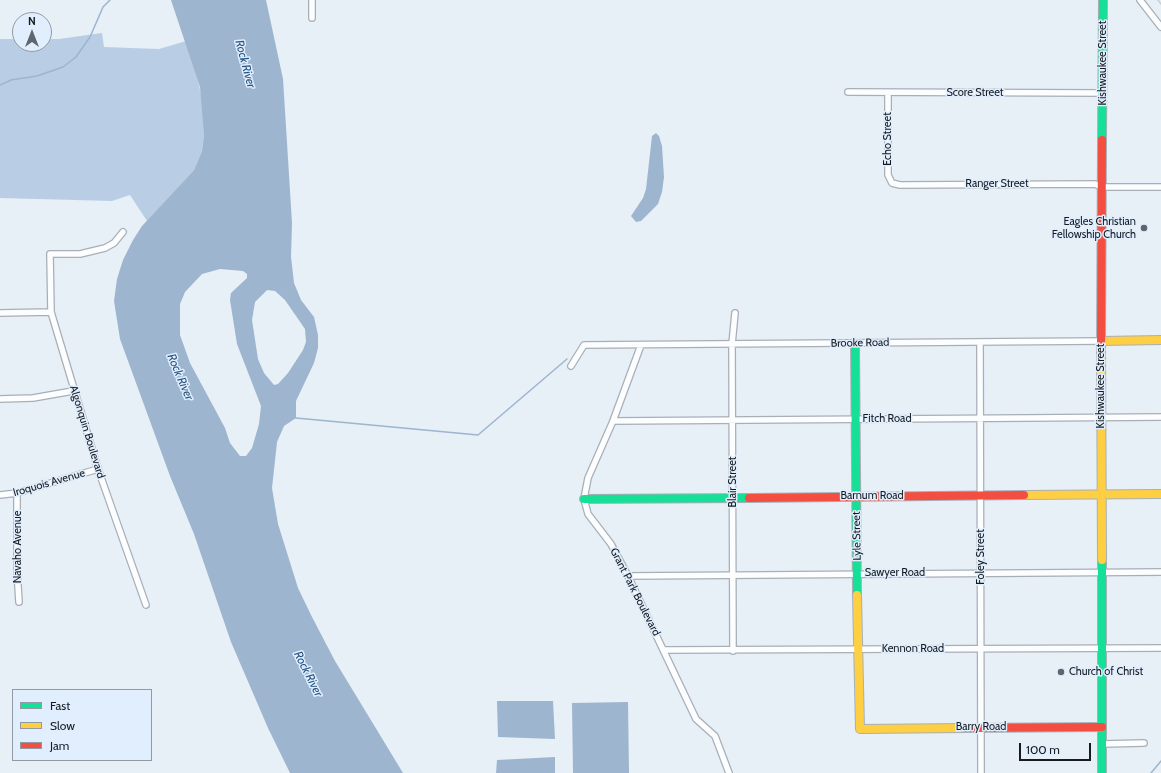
<!DOCTYPE html>
<style>
body{margin:0}
#map{position:relative;width:1161px;height:773px;overflow:hidden;background:#e7eff7;font-family:Cabin,sans-serif}
canvas{display:block}
.legend{position:absolute;left:12px;top:689px;width:140px;height:72px;box-sizing:border-box;background:#e1eefd;border:1px solid #8f9aa5;margin:0;padding:5px 7px;list-style:none;font-size:12px;color:#151b21}
.legend li{display:flex;align-items:center;gap:8px;height:20px}
.legend b{width:20px;border:1px solid #8f9aa5}
.north{position:absolute;left:12px;top:12px;width:40px;height:40px;box-sizing:border-box;background:#e1eefd;border:1px solid #8f9aa5;border-radius:50%;rotate:0deg;font-size:11px;font-weight:700;line-height:16px;text-align:center;color:#151b21}
.north::after{content:'';display:block;margin:auto;width:14px;height:18px;background:#5e656c;clip-path:polygon(50% 0,100% 100%,50% 72%,0 100%)}
.scale{position:absolute;left:1019px;top:743px;width:72px;height:18px;box-sizing:border-box;border:2px solid #151b21;border-top:0;padding-left:5px;font-size:12px;line-height:14px;white-space:nowrap;color:#151b21;-webkit-text-stroke:3px #e1eefd;paint-order:stroke}
</style>
<div id="map">
<canvas width="1161" height="773"></canvas>
<ul class="legend">
<li><b style="height:5px;background:#16e098"></b>Fast</li>
<li><b style="height:5px;background:#ffcf43"></b>Slow</li>
<li><b style="height:5px;background:#f24e42"></b>Jam</li>
</ul>
<div class="north">N</div>
<div class="scale">100 m</div>
</div>
<script>
const ctx = document.querySelector('canvas').getContext('2d');
ctx.lineJoin = 'round';
function paint(path, color) { ctx.fillStyle = color; ctx.fill(path, 'evenodd'); }
const poly = rows => new Path2D(rows.map(r => 'M' + r).join(''));
function stroke(path, color, width, dash) { ctx.strokeStyle = color; ctx.lineWidth = width; ctx.lineCap = dash ? 'butt' : 'round'; ctx.setLineDash(dash || []); ctx.stroke(path); }
function drawText(font, color, halo, rows, align = 'center') {
  ctx.font = font + ' Cabin,sans-serif'; ctx.lineWidth = 3; ctx.setLineDash([]); ctx.textBaseline = 'middle'; ctx.strokeStyle = halo; ctx.fillStyle = color; for (const [text, x, y, turn = 0] of rows) {
    ctx.save(); ctx.translate(x, y); ctx.rotate((+turn || 0) * Math.PI / 180); ctx.textAlign = isNaN(turn) ? turn : align; if (halo) ctx.strokeText(text, 0, 0); ctx.fillText(text, 0, 0); ctx.restore();
  }
}
paint(poly([
 [102,33,104,47,159,49,186,41,196,72,203,103,204,135,202,151,194,170,147,221,130,195,112,201,0,198,0,39,20,39,20,44,44,44,44,39,59,39]
]), '#b9cee5');
paint(poly([
 [171,0,266,0,283,79,292,223,291,257,294,283,301,300,314,317,318,335,318,348,314,363,296,401,296,418,284,426,277,442,272,488,278,524,298,588,312,617,335,661,403,773,290,773,268,728,231,642,194,534,170,476,120,339,114,301,117,279,123,260,133,240,142,226,194,170,202,151,204,135,200,87],
 [220,269,243,271,247,274,247,278,231,293,230,300,237,344,261,406,259,424,252,448,246,456,240,456,230,443,225,428,190,363,180,335,180,304,185,292,202,274],
 [267,290,275,291,285,300,305,329,306,342,303,350,288,373,278,384,274,385,264,373,258,359,252,320,255,302],
 [656,133,659,136,662,146,664,177,662,192,658,204,641,221,636,222,631,216,643,198,646,189,652,136],
 [497,701,553,701,555,739,498,737],
 [628,702,629,773,573,773,572,703],
 [555,757,555,773,496,773,497,760]
]), '#9db5ce');
stroke(poly([
 [0,85,11,80,37,76,63,67,76,57,90,37,103,7,110,0],
 [296,418,478,435,567,359],
 [1151,773,1161,761]
]), '#9db5ce', 1.5);
const street = poly([
 [1140,0,1161,27],
 [312,18,312,0],
 [848,92,1103,93],
 [888,93,888,175,892,183,900,185,1095,184,1101,187,1161,187],
 [123,232,114,243,105,248,80,254,50,254,51,312,98,469,146,605],
 [0,313,51,312],
 [980,342,981,773],
 [641,345,613,421,588,478,584,499,588,514,611,544,628,576,696,719,715,736,729,773],
 [571,366,584,345,1101,341],
 [0,399,33,398,73,391],
 [613,421,1161,417],
 [17,493,17,570,19,602],
 [0,495,17,493,98,469],
 [628,576,1161,572],
 [665,650,1161,648],
 [733,651,732,344,735,313],
 [1102,744,1144,743]
]);
const fast = poly([
 [1102,140,1103,0],
 [855,344,857,595],
 [584,499,749,498],
 [1102,560,1102,773]
]);
const slow = poly([
 [1101,341,1161,340],
 [1101,348,1102,560],
 [1024,495,1161,494],
 [857,595,860,729,966,728]
]);
const jam = poly([
 [1101,348,1102,140],
 [749,498,1024,495],
 [966,728,1102,727]
]);
stroke(street, '#a9afb6', 8);
stroke(fast, '#a9afb6', 10);
stroke(slow, '#a9afb6', 10);
stroke(jam, '#a9afb6', 10);
stroke(street, '#fbfdfe', 5.5);
stroke(fast, '#16e098', 8);
stroke(slow, '#ffcf43', 8);
stroke(jam, '#f24e42', 8);
stroke(poly([
 [1158,0,1161,4]
]), '#ccced1', 1.5);
for (const [x, y, r, color] of [
 [1144,228,4,"#5e656c"],
 [1061,672,4,"#5e656c"]
]) { const dot = new Path2D(); dot.arc(x, y, r, 0, 2 * Math.PI); ctx.fillStyle = color; ctx.fill(dot); stroke(dot, '#e1eefd', 1.5); }
drawText('11px', '#151b21', '#e1eefd', [
 ["Kishwaukee Street",1103,63,-90],
 ["Score Street",975,93],
 ["Echo Street",888,139,-90],
 ["Ranger Street",997,184],
 ["Brooke Road",860,343,-1],
 ["Kishwaukee Street",1101,386,-90],
 ["Fitch Road",887,419],
 ["Algonquin Boulevard",87,432,73],
 ["Blair Street",733,482,-90],
 ["Iroquois Avenue",49,483,-16],
 ["Barnum Road",872,496],
 ["Lyle Street",857,536,-91],
 ["Navaho Avenue",18,547,-90],
 ["Foley Street",981,557,-90],
 ["Sawyer Road",895,573],
 ["Grant Park Boulevard",635,592,63],
 ["Kennon Road",913,649],
 ["Barry Road",981,727]
]);
drawText('11px', '#151b21', '#e1eefd', [
 ["Eagles Christian",1136,222],
 ["Fellowship Church",1136,235],
 ["Church of Christ",1069,672,"left"]
], 'right');
drawText('italic 12px', '#265482', '#e1eefd', [
 ["Rock River",245,64,75],
 ["Rock River",180,377,67],
 ["Rock River",308,674,63]
]);
</script>
